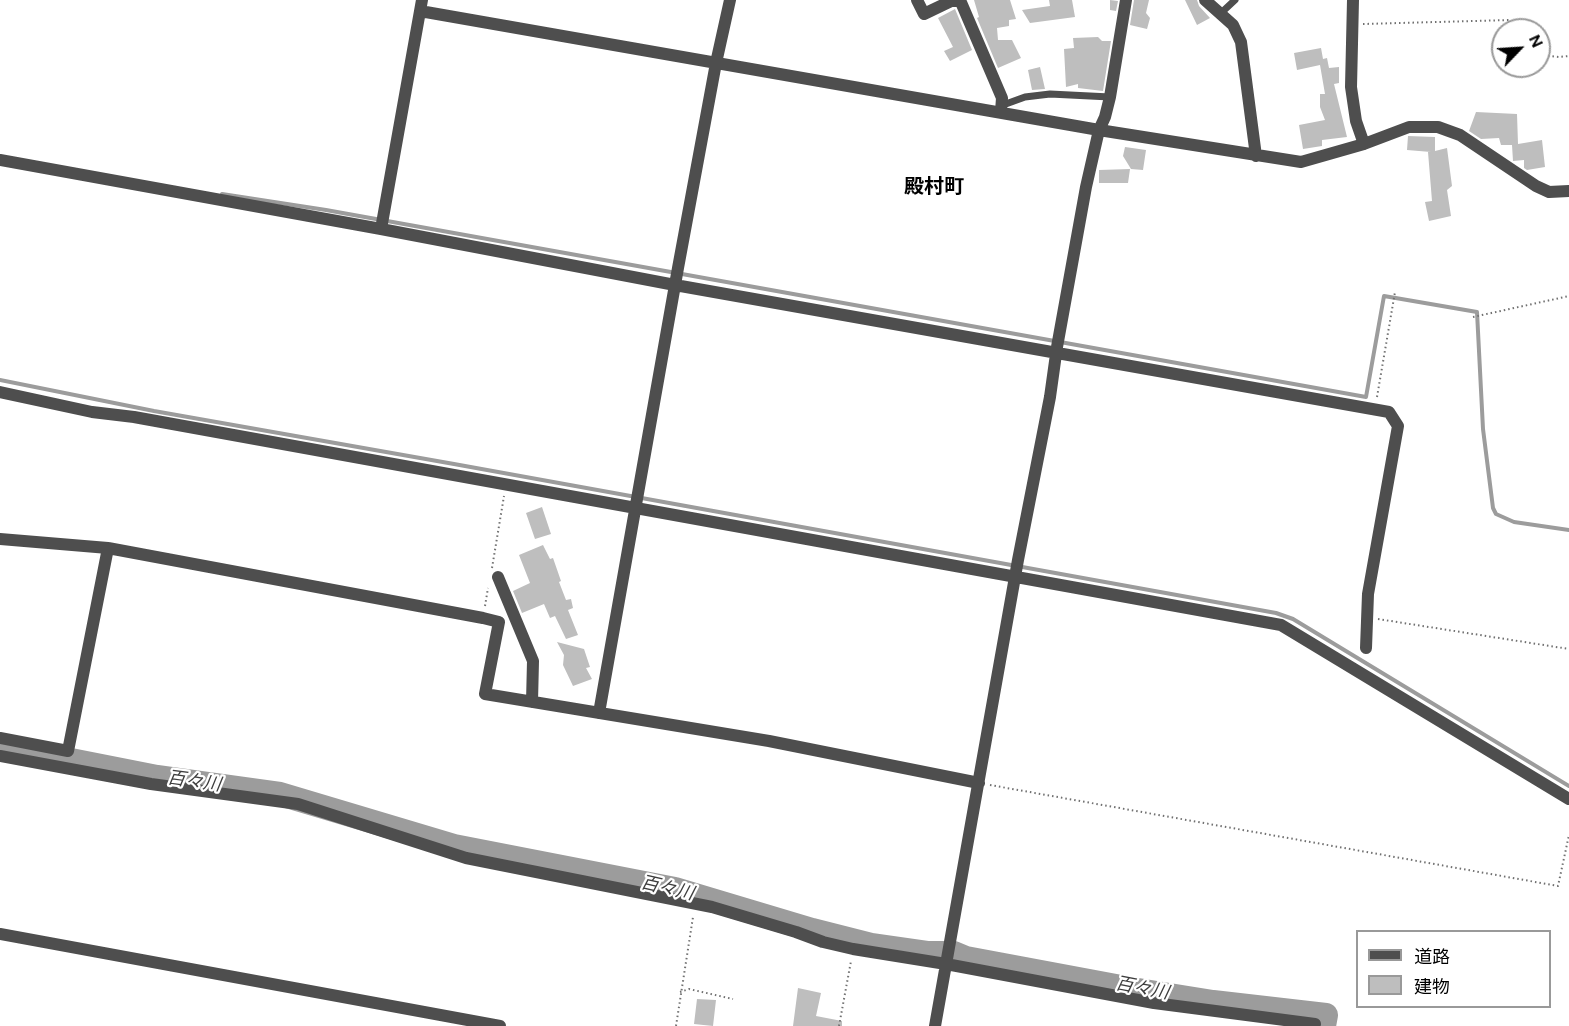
<!DOCTYPE html>
<meta charset="utf-8">
<style>
body{margin:0}
#map{position:relative;width:1569px;height:1026px;overflow:hidden;background:#fff;font-family:"DM Sans","Noto Sans JP",sans-serif}
canvas{display:block}
.legend{position:absolute;left:1356px;top:930px;width:195px;height:78px;box-sizing:border-box;background:#fff;border:2px solid #999;margin:0;padding:8px 10px;list-style:none;font-size:18px;color:#000}
.legend li{display:flex;align-items:center;gap:12px;height:30px}
.legend b{width:30px;border:2px solid #999}
.north{position:absolute;left:1491px;top:18px;width:60px;height:60px;box-sizing:border-box;background:#fff;border:2px solid #999;border-radius:50%;rotate:65deg;font-size:16px;font-weight:700;line-height:24px;text-align:center;color:#000}
.north::after{content:'';display:block;margin:auto;width:21px;height:27px;background:#000;clip-path:polygon(50% 0,100% 100%,50% 72%,0 100%)}
</style>
<div id="map">
<canvas width="1569" height="1026"></canvas>
<ul class="legend">
<li><b style="height:8px;background:#4e4e4e"></b>道路</li>
<li><b style="height:16px;background:#bebebe"></b>建物</li>
</ul>
<div class="north">N</div>
</div>
<script>
const ctx = document.querySelector('canvas').getContext('2d');
ctx.lineJoin = 'round';
const poly = rows => new Path2D(rows.map(r => 'M' + r).join(''));
function stroke(path, color, width, dash) { ctx.strokeStyle = color; ctx.lineWidth = width; ctx.lineCap = dash ? 'butt' : 'round'; ctx.setLineDash(dash || []); ctx.stroke(path); }
function paint(path, color) { ctx.fillStyle = color; ctx.fill(path, 'evenodd'); }
function drawText(font, color, halo, rows, align = 'center') {
  ctx.font = font + ' "DM Sans","Noto Sans JP",sans-serif'; ctx.lineWidth = 4.5; ctx.setLineDash([]); ctx.textBaseline = 'middle'; ctx.strokeStyle = halo; ctx.fillStyle = color; for (const [text, x, y, turn = 0] of rows) {
    ctx.save(); ctx.translate(x, y); ctx.rotate((+turn || 0) * Math.PI / 180); ctx.textAlign = isNaN(turn) ? turn : align; if (halo) ctx.strokeText(text, 0, 0); ctx.fillText(text, 0, 0); ctx.restore();
  }
}
stroke(poly([
 [222,194,326,210,1366,397,1384,296,1477,312,1483,429,1493,508,1496,514,1514,522,1569,530],
 [0,380,154,411,454,464,1276,613,1293,619,1569,786]
]), '#9c9c9c', 4);
stroke(poly([
 [0,746,157,777,280,794,454,846,675,889,812,930,871,945,927,953,954,953,966,958,1132,989,1213,1002,1326,1015,1324,1026]
]), '#9c9c9c', 24);
paint(poly([
 [974,0,1010,0,1016,19,1009,20,1009,26,997,28,998,40,1012,40,1021,58,998,68,977,18,979,17],
 [1049,0,1072,0,1075,17,1030,23,1022,10,1050,6],
 [1110,0,1118,1,1116,11,1110,10],
 [1134,0,1149,0,1146,13,1150,18,1147,29,1130,25],
 [1185,0,1197,0,1199,6,1210,18,1197,25],
 [955,9,972,50,950,61,944,51,953,47,938,18],
 [1098,37,1102,41,1111,41,1103,91,1078,88,1078,84,1066,87,1064,49,1074,48,1073,38],
 [1321,48,1323,59,1327,58,1329,68,1339,67,1339,83,1334,84,1347,137,1322,140,1322,146,1303,149,1299,125,1325,120,1320,107,1320,94,1325,94,1320,65,1297,70,1294,53],
 [1040,67,1045,89,1032,90,1028,70],
 [1476,112,1517,114,1518,144,1542,140,1545,167,1527,170,1524,168,1524,160,1513,161,1512,145,1514,145,1501,145,1499,138,1481,139,1469,131],
 [1408,136,1435,137,1435,151,1447,148,1452,186,1447,190,1451,216,1429,221,1425,202,1432,201,1428,152,1431,152,1407,150],
 [1125,147,1146,150,1143,170,1131,169,1123,156],
 [1130,169,1128,183,1099,183,1099,170],
 [542,507,551,534,535,539,526,513],
 [543,545,550,559,553,558,561,581,559,582,566,600,571,599,573,608,568,610,578,635,566,639,555,616,550,618,544,604,522,613,513,591,530,583,519,555],
 [557,642,584,649,590,667,586,668,592,679,573,686,563,665,564,655],
 [798,988,821,993,816,1016,842,1021,842,1026,793,1026],
 [697,999,716,1000,713,1026,694,1024]
]), '#bebebe');
stroke(poly([
 [1363,24,1510,20,1511,30],
 [1539,55,1559,57,1569,56],
 [1473,317,1569,296],
 [1377,397,1395,292],
 [492,568,504,496],
 [485,606,488,588],
 [1378,619,1569,649],
 [990,785,1558,886,1569,835],
 [680,992,689,989,733,999],
 [676,1026,693,917],
 [839,1026,851,961]
]), '#707070', 2, [1.5, 3]);
stroke(poly([
 [1221,13,1235,0],
 [1003,105,1025,97,1050,94,1110,97]
]), '#4e4e4e', 7);
stroke(poly([
 [917,0,924,14,951,1,959,1],
 [960,0,1002,98,1001,112],
 [1205,0,1233,25,1241,42,1256,156],
 [1353,0,1351,87,1356,121,1364,144],
 [420,11,1099,130,1301,162,1364,144,1409,127,1438,127,1460,135,1536,186,1549,192,1569,191],
 [0,160,381,229,675,285,1389,412,1398,426,1368,594,1366,648],
 [381,229,422,0],
 [0,392,92,412,134,417,1281,625,1569,799],
 [0,539,108,548,483,618,499,622,485,694,769,741,979,783],
 [498,577,533,661,532,702],
 [599,713,678,268,716,63,730,0],
 [0,738,68,751,108,548],
 [0,756,151,784,298,804,466,858,712,907,796,932,823,942,853,949,946,964,1154,1003,1315,1024,1314,1026],
 [0,934,500,1026],
 [935,1026,1018,560,1050,397,1057,347,1086,187,1099,130,1105,117,1110,97,1126,0]
]), '#4e4e4e', 12);
drawText('italic 18px', '#3d3d3d', '#fff', [
 ["百々川",194,782,8],
 ["百々川",667,889,13],
 ["百々川",1142,989,11]
]);
drawText('bold 20px', '#000', '#fff', [
 ["殿村町",934,188]
]);
</script>
